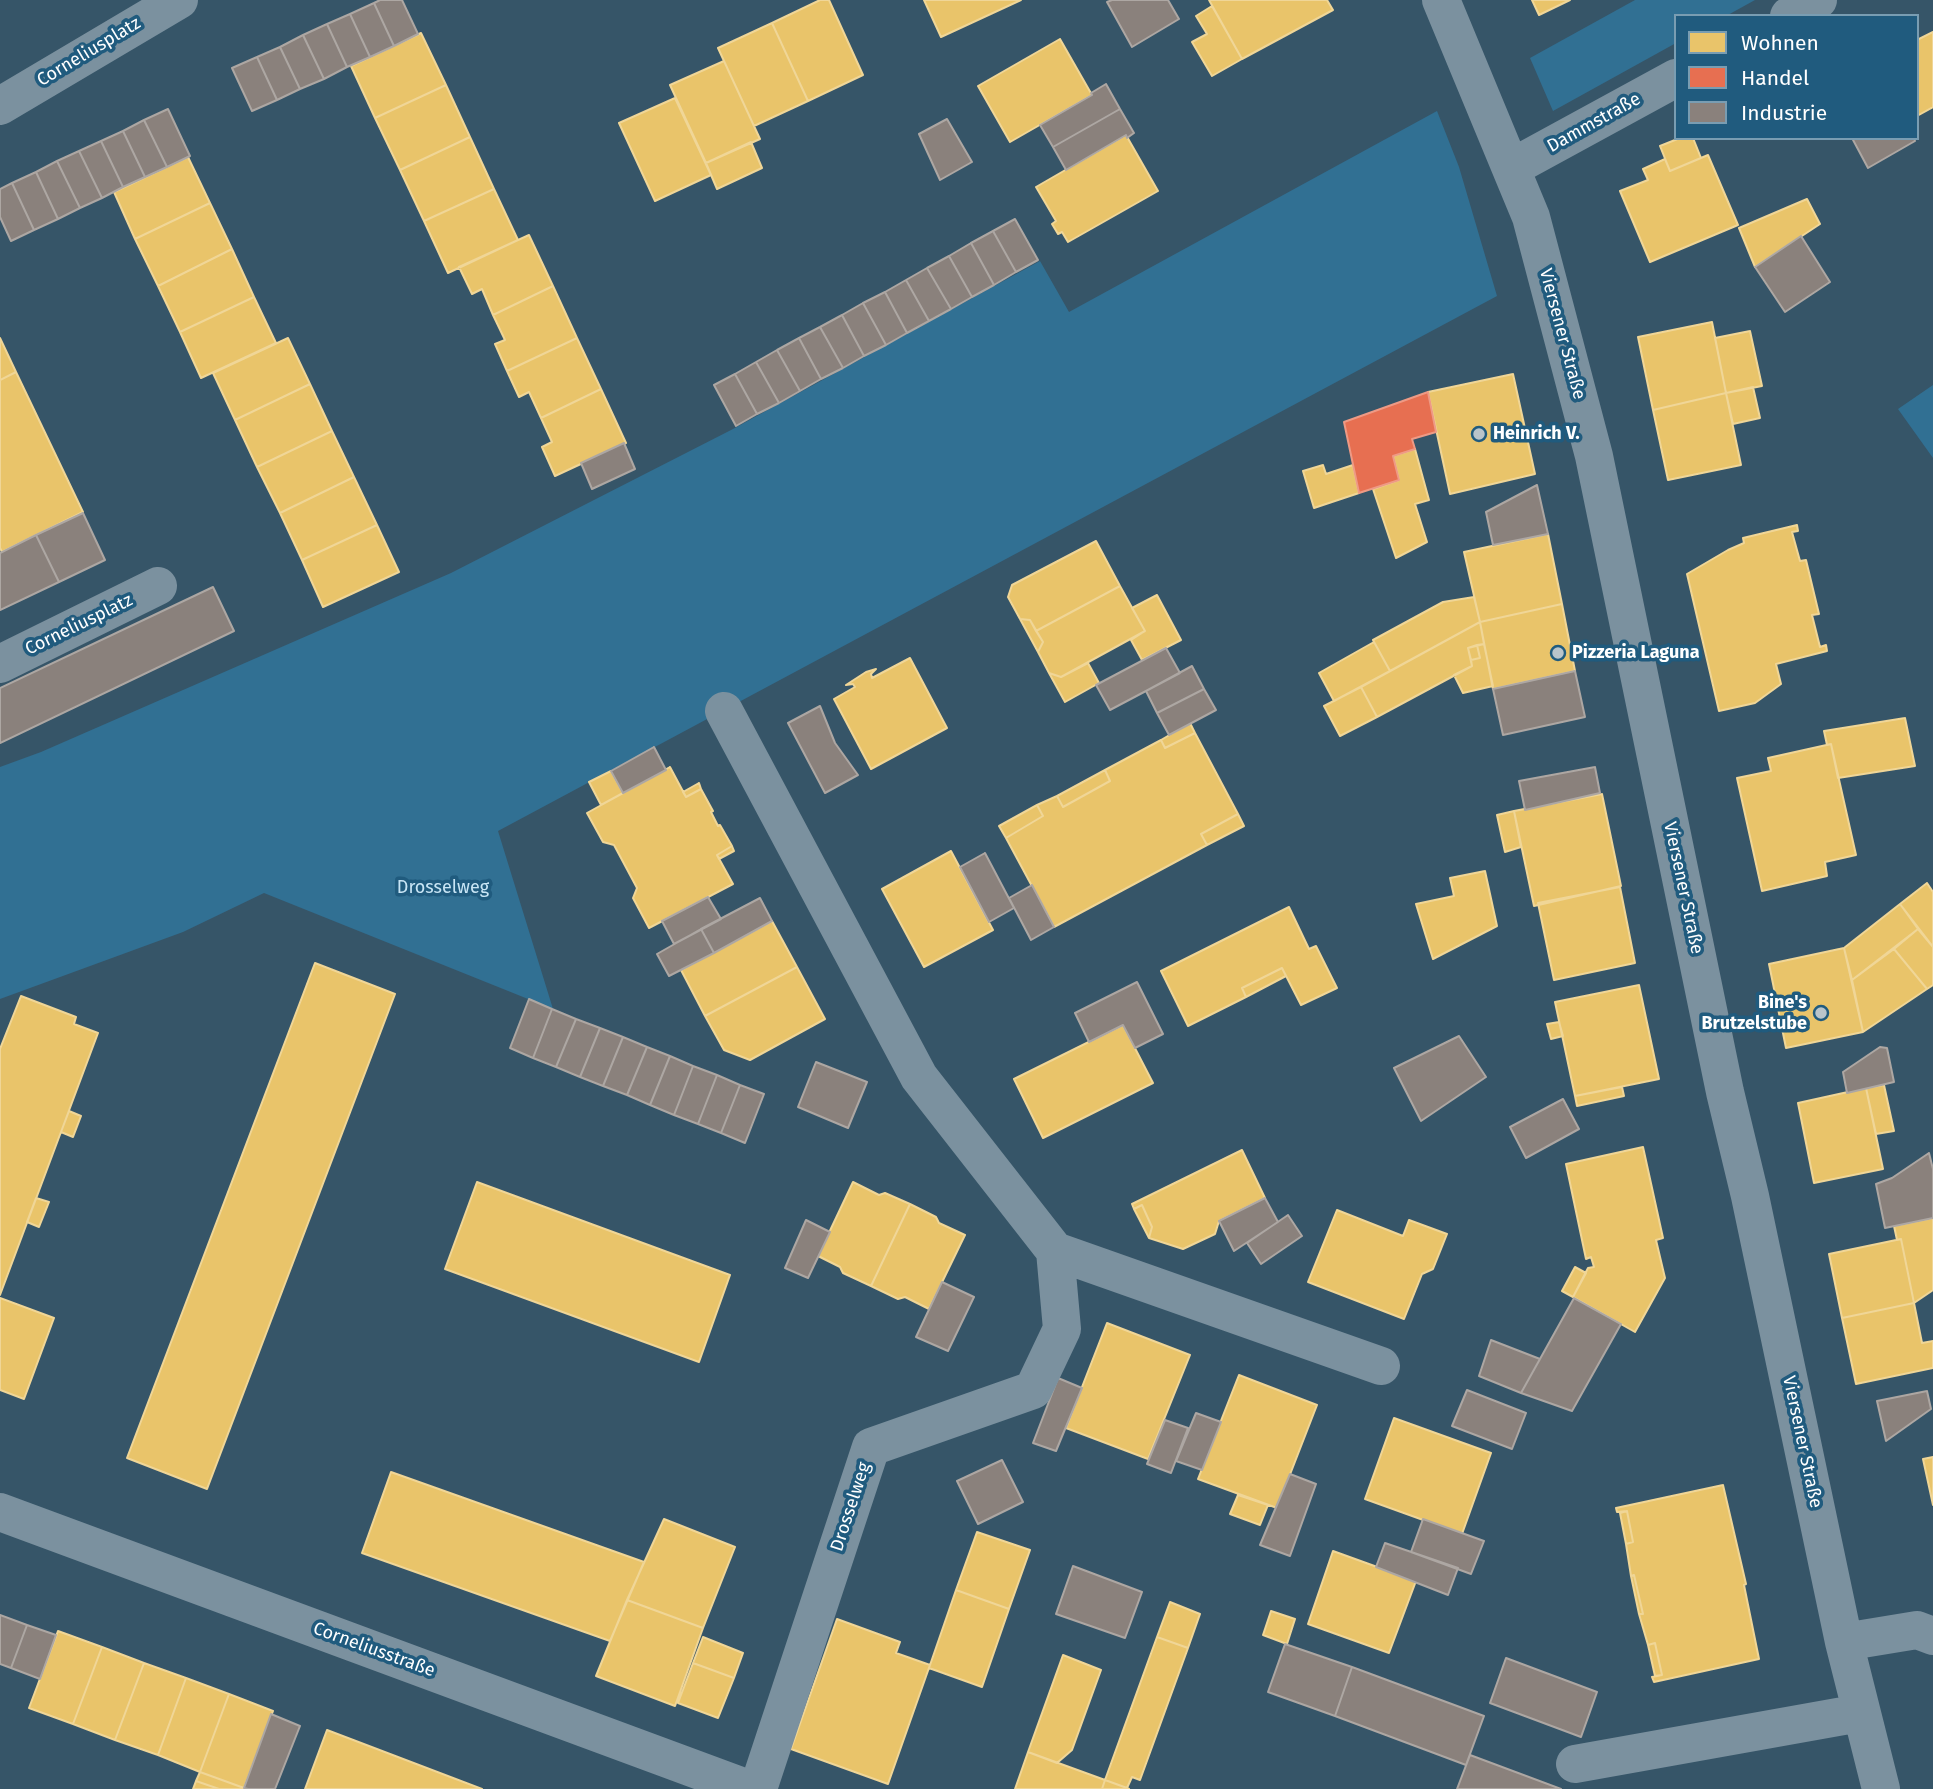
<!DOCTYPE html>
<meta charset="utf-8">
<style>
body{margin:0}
#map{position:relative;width:1933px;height:1789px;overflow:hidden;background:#365568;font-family:"Fira Sans",sans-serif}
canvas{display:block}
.legend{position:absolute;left:1674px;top:14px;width:245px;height:126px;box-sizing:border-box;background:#205b7e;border:2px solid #799db2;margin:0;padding:9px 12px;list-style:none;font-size:21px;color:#fff}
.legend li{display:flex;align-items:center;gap:14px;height:35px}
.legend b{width:35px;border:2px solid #799db2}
</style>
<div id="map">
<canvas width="1933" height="1789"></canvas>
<ul class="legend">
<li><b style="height:19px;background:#e9c46a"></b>Wohnen</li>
<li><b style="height:19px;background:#e76f51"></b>Handel</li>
<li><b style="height:19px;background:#8a817c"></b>Industrie</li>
</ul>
</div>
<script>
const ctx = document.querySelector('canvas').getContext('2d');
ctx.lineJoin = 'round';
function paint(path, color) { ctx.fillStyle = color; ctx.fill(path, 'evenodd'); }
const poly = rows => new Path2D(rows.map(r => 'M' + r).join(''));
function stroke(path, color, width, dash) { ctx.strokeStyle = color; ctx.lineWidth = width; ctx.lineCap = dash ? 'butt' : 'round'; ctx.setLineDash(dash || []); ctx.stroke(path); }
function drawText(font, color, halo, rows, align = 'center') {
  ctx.font = font + ' "Fira Sans",sans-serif'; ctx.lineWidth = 7; ctx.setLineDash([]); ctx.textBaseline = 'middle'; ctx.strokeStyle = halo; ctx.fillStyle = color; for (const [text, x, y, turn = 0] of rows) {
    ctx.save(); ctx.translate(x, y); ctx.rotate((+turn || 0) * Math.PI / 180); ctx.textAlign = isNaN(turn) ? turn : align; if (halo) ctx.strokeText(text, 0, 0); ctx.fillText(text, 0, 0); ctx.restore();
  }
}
paint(poly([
 [1635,0,1755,0,1726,16,1676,16,1676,43,1553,111,1530,58],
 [1437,111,1459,167,1497,296,498,831,553,1009,264,893,183,932,0,999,0,767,41,752,451,573,733,429,1040,261,1069,312],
 [1933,385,1933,458,1898,409]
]), '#317093');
const homes = poly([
 [820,0,829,0,863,75,808,101,772,23,820,0],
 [924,0,1021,0,941,37,924,0],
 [1209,0,1327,0,1333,10,1242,59,1209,0],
 [1532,0,1570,0,1539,15,1532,0],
 [1212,6,1242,59,1212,76,1192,42,1207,34,1196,16,1212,6],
 [772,23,808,101,754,126,718,48,772,23],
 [1933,32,1933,107,1917,116,1917,40,1933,32],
 [421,33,446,85,375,118,351,66,421,33],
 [1060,39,1092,95,1010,142,978,86,1060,39],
 [724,61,760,139,706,163,670,85,724,61],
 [446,85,470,137,400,170,375,118,446,85],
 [675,98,711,175,655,201,619,123,675,98],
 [1126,135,1158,191,1068,242,1062,232,1058,234,1052,224,1056,221,1036,187,1126,135],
 [470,137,494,189,424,221,400,170,470,137],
 [1680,138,1693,138,1701,158,1670,171,1660,146,1680,138],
 [751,142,762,168,717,189,706,163,751,142],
 [1708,155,1738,225,1650,262,1620,191,1648,180,1643,169,1665,159,1670,171,1708,155],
 [188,157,210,203,135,239,114,192,188,157],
 [494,189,518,240,448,273,424,221,494,189],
 [1807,199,1820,224,1755,267,1739,228,1807,199],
 [210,203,232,249,158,286,135,239,210,203],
 [529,235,553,286,493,315,482,289,472,294,459,267,529,235],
 [232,249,254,297,180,332,158,286,232,249],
 [553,286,577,338,507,371,495,344,505,340,493,315,553,286],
 [254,297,276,343,201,378,180,332,254,297],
 [1712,322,1726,393,1653,410,1638,337,1712,322],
 [1750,331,1762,386,1726,393,1715,338,1750,331],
 [0,338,16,372,0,380,0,338],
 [288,338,310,384,235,420,213,373,288,338],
 [577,338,601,389,541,418,529,392,519,397,507,371,577,338],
 [16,372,83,512,2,552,0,548,0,380,16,372],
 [1513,374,1535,474,1450,494,1428,392,1513,374],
 [310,384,332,431,257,467,235,420,310,384],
 [1753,387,1760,418,1733,424,1726,393,1753,387],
 [601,389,626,443,555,476,542,447,552,442,541,418,601,389],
 [1726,393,1741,465,1668,480,1653,410,1726,393],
 [332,431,354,477,280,513,257,467,332,431],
 [1415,449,1429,500,1415,504,1427,542,1396,558,1373,489,1399,480,1393,456,1415,449],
 [1323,465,1326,474,1353,465,1359,493,1314,508,1303,471,1323,465],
 [354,477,377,525,302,560,280,513,354,477],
 [377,525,399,572,323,607,302,560,377,525],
 [1797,525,1798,531,1792,532,1800,561,1806,560,1819,614,1812,615,1820,647,1826,645,1827,651,1776,664,1781,684,1755,703,1719,711,1687,574,1728,550,1744,543,1743,538,1797,525],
 [1548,534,1562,604,1480,622,1464,552,1548,534],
 [1096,541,1120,586,1036,631,1030,620,1020,619,1008,597,1012,585,1096,541],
 [1120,586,1145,631,1061,677,1049,673,1038,652,1043,642,1036,631,1120,586],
 [1157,595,1181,640,1142,660,1131,640,1145,631,1132,608,1157,595],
 [1474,597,1480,622,1390,671,1373,640,1443,602,1474,597],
 [1562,604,1575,671,1493,689,1480,622,1562,604],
 [1020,619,1030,620,1043,642,1038,652,1020,619],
 [1480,622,1484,644,1468,648,1472,666,1377,717,1361,687,1480,622],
 [1374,642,1390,671,1334,701,1319,673,1374,642],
 [1484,644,1493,686,1463,693,1454,675,1472,666,1471,660,1480,658,1477,645,1484,644],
 [1477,645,1480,658,1471,660,1468,648,1477,645],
 [910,658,947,728,871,769,834,699,855,687,853,684,846,685,866,672,876,669,871,674,872,678,910,658],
 [1088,663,1099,683,1065,702,1049,673,1061,677,1088,663],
 [1361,687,1377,717,1340,736,1324,706,1361,687],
 [1905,718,1915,766,1838,778,1831,744,1827,745,1824,731,1905,718],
 [1190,723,1195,733,1165,748,1161,740,1190,723],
 [1195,733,1238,814,1201,834,1207,845,1054,927,1006,838,1043,816,1037,805,1057,796,1063,807,1110,781,1105,770,1161,740,1165,748,1195,733],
 [1831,744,1856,855,1825,862,1827,876,1762,891,1737,778,1771,771,1768,758,1831,744],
 [670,767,686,797,701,789,713,811,711,812,718,826,720,825,732,846,717,855,733,884,649,928,633,898,637,888,614,845,603,842,587,813,670,767],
 [1105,770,1110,781,1063,807,1057,796,1105,770],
 [611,771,623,793,601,805,589,782,611,771],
 [699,783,701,789,686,797,683,792,699,783],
 [1602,794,1621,886,1534,906,1514,811,1602,794],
 [1037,805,1043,816,1006,838,999,826,1037,805],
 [1514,811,1521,847,1505,852,1497,815,1514,811],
 [1238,814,1244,826,1207,845,1201,834,1238,814],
 [732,846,734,851,719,859,717,855,732,846],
 [951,851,993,930,924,967,882,889,951,851],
 [1485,871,1497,926,1433,959,1416,904,1454,896,1450,878,1485,871],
 [1927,883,1933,892,1933,947,1900,904,1927,883],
 [1620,887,1635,963,1554,980,1538,903,1620,887],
 [1900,904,1918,929,1852,980,1844,948,1900,904],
 [1289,907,1309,949,1316,946,1337,988,1301,1005,1282,968,1242,988,1246,997,1188,1026,1161,971,1289,907],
 [772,921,797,967,705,1016,681,970,772,921],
 [1918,929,1933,947,1933,985,1927,989,1894,949,1918,929],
 [1844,948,1863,1032,1786,1048,1769,964,1844,948],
 [1894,949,1927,989,1863,1032,1852,980,1894,949],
 [315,963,395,994,207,1489,127,1458,315,963],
 [797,967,825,1019,750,1060,724,1050,705,1016,797,967],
 [1282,968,1286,976,1246,997,1242,988,1282,968],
 [1639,985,1659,1079,1575,1096,1555,1002,1639,985],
 [21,996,76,1017,74,1024,98,1033,0,1295,0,1049,21,996],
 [1559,1022,1563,1036,1551,1039,1547,1024,1559,1022],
 [1123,1025,1153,1083,1043,1138,1014,1079,1123,1025],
 [1884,1085,1894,1131,1876,1134,1866,1088,1884,1085],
 [1622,1087,1624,1096,1577,1106,1575,1096,1622,1087],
 [1866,1088,1883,1169,1814,1183,1798,1103,1866,1088],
 [69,1111,81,1116,73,1137,61,1132,69,1111],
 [1643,1147,1663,1238,1656,1240,1665,1278,1635,1332,1573,1297,1588,1268,1594,1267,1591,1257,1586,1259,1566,1164,1643,1147],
 [1242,1150,1265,1198,1219,1221,1215,1234,1183,1249,1149,1238,1152,1227,1142,1205,1134,1209,1132,1204,1242,1150],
 [477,1182,730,1275,699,1362,445,1269,477,1182],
 [853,1182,879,1195,885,1193,910,1204,871,1286,843,1273,840,1267,818,1256,853,1182],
 [36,1198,49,1202,39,1227,27,1222,36,1198],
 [910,1204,936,1217,939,1223,965,1235,929,1309,905,1297,898,1299,871,1286,910,1204],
 [1142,1205,1152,1227,1149,1238,1134,1209,1142,1205],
 [1337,1210,1403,1236,1409,1220,1447,1234,1433,1269,1422,1274,1404,1319,1308,1282,1337,1210],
 [1933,1218,1933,1290,1914,1303,1901,1239,1897,1240,1894,1226,1933,1218],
 [1901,1239,1914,1303,1842,1318,1829,1254,1901,1239],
 [1575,1267,1586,1273,1573,1297,1562,1291,1575,1267],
 [0,1298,54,1318,24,1399,0,1390,0,1298],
 [1914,1303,1922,1343,1933,1341,1933,1368,1856,1384,1842,1318,1914,1303],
 [1107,1323,1190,1355,1148,1459,1066,1428,1107,1323],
 [1239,1375,1317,1405,1277,1508,1198,1479,1239,1375],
 [1394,1418,1491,1453,1462,1534,1365,1499,1394,1418],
 [1933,1457,1933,1505,1923,1459,1933,1457],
 [391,1472,644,1562,610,1641,362,1553,391,1472],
 [1723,1485,1746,1584,1744,1585,1759,1659,1654,1682,1652,1677,1662,1675,1655,1643,1648,1645,1639,1614,1643,1614,1634,1575,1631,1576,1626,1544,1633,1542,1627,1511,1617,1512,1616,1508,1723,1485],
 [1238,1495,1268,1505,1260,1525,1230,1514,1238,1495],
 [1627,1511,1633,1542,1626,1544,1620,1513,1627,1511],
 [664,1519,735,1547,703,1628,627,1600,664,1519],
 [977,1532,1030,1550,1009,1609,956,1590,977,1532],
 [1333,1551,1416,1581,1389,1653,1308,1624,1333,1551],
 [1634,1575,1643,1614,1639,1614,1631,1576,1634,1575],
 [956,1590,1009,1609,982,1687,929,1668,956,1590],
 [627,1600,703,1628,675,1706,596,1676,627,1600],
 [1170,1602,1200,1614,1188,1648,1157,1637,1170,1602],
 [1271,1611,1295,1619,1287,1644,1263,1635,1271,1611],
 [837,1619,900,1642,896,1653,930,1665,888,1784,791,1749,837,1619],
 [58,1631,102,1647,73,1724,29,1708,58,1631],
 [703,1637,743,1653,734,1678,693,1663,703,1637],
 [1157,1637,1188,1648,1140,1780,1132,1777,1127,1788,1105,1780,1157,1637],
 [1655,1643,1662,1675,1655,1676,1648,1645,1655,1643],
 [102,1647,144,1663,115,1740,73,1724,102,1647],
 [1063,1655,1101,1670,1072,1750,1057,1763,1028,1752,1063,1655],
 [144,1663,186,1678,158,1755,115,1740,144,1663],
 [693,1663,734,1678,718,1718,678,1703,693,1663],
 [186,1678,229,1694,200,1772,158,1755,186,1678],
 [229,1694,273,1711,244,1788,200,1772,229,1694],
 [327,1730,482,1789,305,1789,327,1730],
 [1028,1752,1105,1780,1102,1789,1015,1789,1028,1752],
 [200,1772,244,1788,244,1789,219,1789,196,1781,200,1772],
 [1105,1780,1127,1788,1129,1789,1102,1789,1105,1780],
 [196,1781,219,1789,193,1789,196,1781]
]);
paint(homes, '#e9c46a');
stroke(homes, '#f0d697', 2);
const shops = poly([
 [1428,392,1436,432,1412,439,1415,449,1393,456,1399,480,1359,493,1344,422,1428,392]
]);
paint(shops, '#e76f51');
stroke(shops, '#ee9a85', 2);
const industry = poly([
 [380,0,402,0,418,34,394,46,374,3,380,0],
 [1112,0,1168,0,1179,19,1132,47,1107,2,1112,0],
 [374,3,394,46,370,57,350,14,374,3],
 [350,14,370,57,347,67,327,24,350,14],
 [327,24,347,67,324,79,303,35,327,24],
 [303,35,324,79,300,89,280,47,303,35],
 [280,47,300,89,277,100,257,57,280,47],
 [257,57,277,100,252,111,232,68,257,57],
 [1106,84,1120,109,1053,147,1040,125,1092,95,1091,93,1106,84],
 [168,109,190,156,167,167,144,120,168,109],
 [1120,109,1134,133,1127,138,1126,135,1066,170,1053,147,1120,109],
 [947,119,972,162,940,180,919,134,947,119],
 [144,120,167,167,145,177,123,131,144,120],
 [123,131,145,177,123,187,101,141,123,131],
 [1852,138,1914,138,1915,141,1868,168,1852,138],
 [101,141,123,187,102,198,79,151,101,141],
 [79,151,102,198,80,208,57,161,79,151],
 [57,161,80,208,58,219,36,172,57,161],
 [36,172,58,219,34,230,12,183,36,172],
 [12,183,34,230,11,241,0,217,0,189,12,183],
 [1015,219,1038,260,1016,272,993,231,1015,219],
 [993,231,1016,272,994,285,971,243,993,231],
 [1801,236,1830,282,1785,312,1755,267,1801,236],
 [971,243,994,285,972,297,949,256,971,243],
 [949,256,972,297,951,309,927,268,949,256],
 [927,268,951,309,929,321,906,280,927,268],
 [906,280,929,321,907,333,885,292,906,280],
 [885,292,907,333,886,345,863,303,885,292],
 [863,303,886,345,864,356,842,315,863,303],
 [842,315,864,356,843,368,820,327,842,315],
 [820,327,843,368,821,379,799,338,820,327],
 [799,338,821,379,800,391,777,350,799,338],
 [777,350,800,391,779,403,756,362,777,350],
 [756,362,779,403,757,414,735,374,756,362],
 [735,374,757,414,736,426,714,385,735,374],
 [624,443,635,469,592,489,581,463,624,443],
 [1537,485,1548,534,1493,545,1486,512,1537,485],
 [83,513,105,560,59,582,36,535,83,513],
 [36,535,59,582,0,610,0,553,36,535],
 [213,587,234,631,0,743,0,688,213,587],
 [1166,648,1180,673,1110,710,1096,685,1166,648],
 [1192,666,1204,689,1157,713,1146,691,1192,666],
 [1575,671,1585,717,1503,735,1493,689,1575,671],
 [1204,689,1216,710,1169,735,1157,713,1204,689],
 [820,706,835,743,858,775,825,793,788,723,820,706],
 [654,747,666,770,623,793,611,771,654,747],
 [1595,767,1600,793,1525,810,1519,781,1595,767],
 [985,853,1014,908,989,922,960,867,985,853],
 [1032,885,1054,927,1031,940,1009,898,1032,885],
 [708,897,721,919,674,944,662,921,708,897],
 [760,898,772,921,714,953,701,929,760,898],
 [701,929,714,953,669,976,657,954,701,929],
 [1137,982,1163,1034,1135,1048,1123,1025,1089,1042,1075,1013,1137,982],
 [529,999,552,1009,533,1058,510,1048,529,999],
 [552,1009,576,1019,556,1067,533,1058,552,1009],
 [576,1019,600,1028,580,1077,556,1067,576,1019],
 [600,1028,623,1037,603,1086,580,1077,600,1028],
 [1459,1036,1486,1077,1421,1121,1394,1068,1459,1036],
 [623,1037,647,1047,627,1095,603,1086,623,1037],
 [647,1047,670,1056,650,1105,627,1095,647,1047],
 [1880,1047,1887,1048,1894,1082,1847,1093,1843,1072,1880,1047],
 [670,1056,693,1066,674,1115,650,1105,670,1056],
 [816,1062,867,1082,848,1128,798,1107,816,1062],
 [693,1066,717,1075,698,1124,674,1115,693,1066],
 [717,1075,740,1085,721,1133,698,1124,717,1075],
 [740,1085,764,1094,745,1143,721,1133,740,1085],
 [1563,1099,1579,1129,1526,1158,1510,1127,1563,1099],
 [1929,1153,1933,1169,1933,1218,1885,1228,1876,1184,1892,1178,1929,1153],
 [1265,1198,1278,1222,1234,1251,1219,1221,1265,1198],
 [1288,1215,1302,1236,1261,1264,1247,1243,1288,1215],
 [806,1220,830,1232,808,1278,785,1268,806,1220],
 [942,1282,974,1297,948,1351,916,1337,942,1282],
 [1574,1298,1621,1324,1572,1411,1521,1393,1574,1298],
 [1491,1340,1540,1359,1521,1393,1479,1376,1491,1340],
 [1058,1378,1082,1388,1056,1451,1033,1443,1058,1378],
 [1467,1390,1526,1413,1512,1449,1452,1426,1467,1390],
 [1927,1391,1931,1409,1886,1441,1877,1401,1927,1391],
 [1196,1413,1221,1422,1202,1470,1176,1461,1196,1413],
 [1165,1420,1188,1428,1171,1473,1147,1464,1165,1420],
 [1002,1460,1023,1502,978,1524,957,1481,1002,1460],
 [1290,1474,1316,1484,1290,1556,1260,1545,1290,1474],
 [1423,1519,1484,1541,1471,1574,1411,1552,1423,1519],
 [1385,1543,1458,1568,1448,1595,1376,1567,1385,1543],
 [1073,1566,1142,1592,1125,1638,1056,1614,1073,1566],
 [0,1615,27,1625,11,1668,0,1664,0,1615],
 [27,1625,56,1635,40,1679,11,1668,27,1625],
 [1285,1644,1352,1667,1335,1716,1268,1692,1285,1644],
 [1506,1658,1597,1692,1581,1737,1490,1703,1506,1658],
 [1352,1667,1484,1716,1466,1765,1335,1716,1352,1667],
 [271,1714,300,1726,275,1789,248,1789,244,1788,271,1714],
 [1470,1755,1561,1789,1457,1789,1470,1755]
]);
paint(industry, '#8a817c');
stroke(industry, '#ada7a3', 2);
stroke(poly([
 [1441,0,1531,217,1594,456,1725,1092,1750,1196,1844,1642,1881,1789],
 [1789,16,1818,0],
 [0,106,179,0],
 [1511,168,1676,78],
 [0,664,158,586],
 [724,711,919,1077,1055,1251],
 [0,1512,749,1789],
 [1844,1642,1917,1630,1933,1636],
 [1575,1764,1860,1713],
 [758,1789,871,1447,1033,1390,1062,1329,1055,1251,1381,1366]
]), '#7b919f', 38);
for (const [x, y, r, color] of [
 [1479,434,7,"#b9c4ca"],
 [1558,653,7,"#b9c4ca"],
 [1821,1013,7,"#b9c4ca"]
]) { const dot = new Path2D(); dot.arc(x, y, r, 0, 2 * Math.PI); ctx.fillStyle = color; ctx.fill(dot); stroke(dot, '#205b7e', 2.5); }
drawText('18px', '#fff', '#205b7e', [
 ["Corneliusplatz",89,52,-31],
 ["Dammstraße",1594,123,-29],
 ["Viersener Straße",1562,334,75],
 ["Corneliusplatz",79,625,-26],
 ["Viersener Straße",1683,888,78],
 ["Viersener Straße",1802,1442,78],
 ["Drosselweg",851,1507,-72],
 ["Corneliusstraße",374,1650,20]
]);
drawText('bold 18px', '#fff', '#205b7e', [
 ["Heinrich V.",1493,434],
 ["Pizzeria Laguna",1572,653],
 ["Bine's",1807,1003,"right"],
 ["Brutzelstube",1807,1024,"right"]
], 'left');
drawText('18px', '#c8e5f5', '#205b7e', [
 ["Drosselweg",443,888]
]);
</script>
